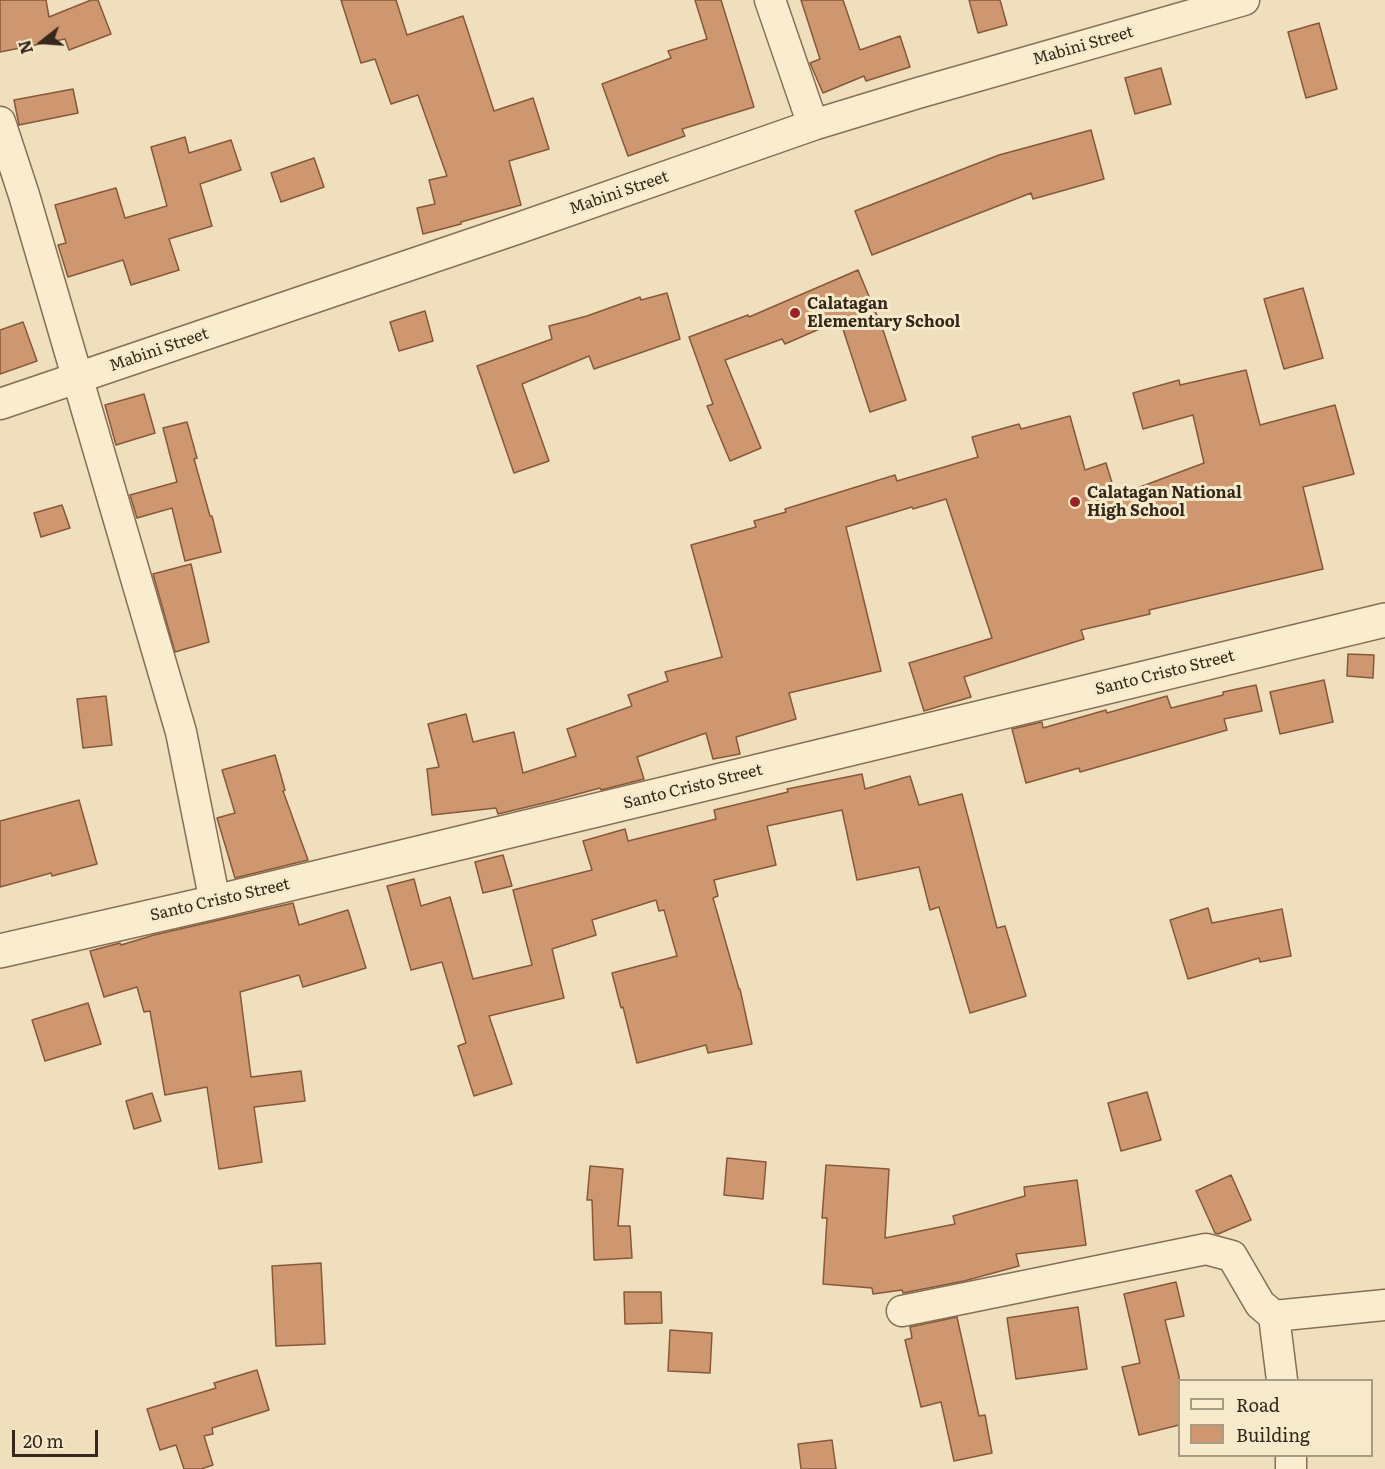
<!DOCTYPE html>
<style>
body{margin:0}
#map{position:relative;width:1385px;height:1469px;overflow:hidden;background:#efdfbc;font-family:Literata,serif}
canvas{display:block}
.legend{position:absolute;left:1178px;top:1379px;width:195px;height:78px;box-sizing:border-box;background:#f6eacb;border:2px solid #a99c84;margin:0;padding:8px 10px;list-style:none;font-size:18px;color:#35271a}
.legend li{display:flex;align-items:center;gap:12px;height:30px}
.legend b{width:30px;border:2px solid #a99c84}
.north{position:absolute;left:12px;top:12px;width:60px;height:60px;-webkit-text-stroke:4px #f6eacb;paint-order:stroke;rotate:253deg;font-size:16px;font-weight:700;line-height:24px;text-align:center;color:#35271a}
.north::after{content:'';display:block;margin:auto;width:21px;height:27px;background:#35271a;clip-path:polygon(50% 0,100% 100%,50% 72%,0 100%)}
.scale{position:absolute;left:12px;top:1430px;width:86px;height:27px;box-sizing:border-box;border:3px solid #35271a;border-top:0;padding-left:8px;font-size:18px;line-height:21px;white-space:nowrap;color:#35271a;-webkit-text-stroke:4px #f6eacb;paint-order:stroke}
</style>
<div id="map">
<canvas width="1385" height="1469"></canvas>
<ul class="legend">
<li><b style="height:8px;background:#faedcf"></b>Road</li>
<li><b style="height:16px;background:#cf9770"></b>Building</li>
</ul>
<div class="north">N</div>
<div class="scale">20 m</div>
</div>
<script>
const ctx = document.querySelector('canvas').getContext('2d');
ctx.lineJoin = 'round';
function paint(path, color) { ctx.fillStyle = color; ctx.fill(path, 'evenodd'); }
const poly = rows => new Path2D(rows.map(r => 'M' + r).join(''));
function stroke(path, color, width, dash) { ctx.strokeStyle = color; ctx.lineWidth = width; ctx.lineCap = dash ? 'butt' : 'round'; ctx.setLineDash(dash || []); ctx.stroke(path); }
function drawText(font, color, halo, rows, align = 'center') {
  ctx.font = font + ' Literata,serif'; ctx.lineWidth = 6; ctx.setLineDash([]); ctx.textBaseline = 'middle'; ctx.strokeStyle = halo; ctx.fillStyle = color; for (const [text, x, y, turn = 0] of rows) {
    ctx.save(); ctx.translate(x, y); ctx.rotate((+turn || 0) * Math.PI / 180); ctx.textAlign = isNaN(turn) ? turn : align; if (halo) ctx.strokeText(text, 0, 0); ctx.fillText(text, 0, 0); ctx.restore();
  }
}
const building = poly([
 [0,0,46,0,49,17,91,0,98,0,111,34,69,50,65,39,0,52,0,0],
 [341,0,396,0,407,35,463,16,494,111,533,98,549,149,509,161,521,205,461,222,461,224,423,234,417,208,435,204,429,180,447,176,418,95,391,104,375,59,361,63,341,0],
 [695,0,721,0,754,107,682,129,685,136,628,156,602,84,671,58,668,51,707,39,695,0],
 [801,0,843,0,860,50,900,36,910,67,866,81,864,76,823,93,810,63,820,59,801,0],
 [969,0,1000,0,1007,25,978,33,969,0],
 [1319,23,1337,89,1306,98,1288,32,1319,23],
 [1161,68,1171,104,1135,114,1125,78,1161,68],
 [73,89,78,113,19,125,14,100,73,89],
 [1091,130,1104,179,1033,199,1031,193,872,255,855,211,999,155,1091,130],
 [185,137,189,153,231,140,241,170,200,184,212,226,169,239,179,270,131,285,123,260,68,277,58,245,66,243,55,205,116,188,125,218,167,206,151,147,185,137],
 [314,158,324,187,281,202,271,173,314,158],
 [858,270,883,330,906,400,870,412,840,320,785,344,782,339,725,360,761,448,730,461,707,406,713,404,689,337,748,315,749,317,858,270],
 [1303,288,1323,358,1284,369,1264,299,1303,288],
 [667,293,680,339,594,369,589,356,522,384,549,461,514,473,477,366,552,339,549,326,587,316,640,297,641,300,667,293],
 [425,311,433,341,399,351,390,322,425,311],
 [23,322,37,361,0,374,0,330,23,322],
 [1246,370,1260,425,1335,405,1354,474,1303,487,1323,569,1149,610,1150,614,1081,630,1084,639,964,677,971,697,924,711,909,663,992,638,946,499,913,509,912,507,846,527,881,671,789,693,796,719,736,737,740,754,713,759,706,733,637,757,644,779,601,790,600,788,552,801,498,814,496,808,432,815,427,769,439,767,428,724,466,714,473,742,514,732,523,773,576,756,567,729,632,706,628,695,668,681,665,672,722,657,691,545,756,527,754,521,786,512,785,509,895,475,897,481,978,457,972,437,1019,424,1021,429,1070,416,1085,470,1106,463,1116,496,1204,463,1193,415,1143,429,1133,393,1179,380,1180,385,1246,370],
 [144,394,155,433,116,445,105,405,144,394],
 [187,422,197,458,194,459,210,516,212,516,221,552,185,561,172,508,137,518,130,495,177,482,163,428,187,422],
 [62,505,70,528,41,537,34,513,62,505],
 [191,564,209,642,175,652,153,574,191,564],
 [1348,654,1374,655,1373,678,1347,676,1348,654],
 [1324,680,1333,722,1280,734,1270,692,1324,680],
 [1256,685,1262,711,1224,719,1227,730,1080,772,1079,768,1026,783,1012,729,1042,722,1043,728,1106,710,1107,713,1167,696,1171,708,1223,695,1223,692,1256,685],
 [106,696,112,745,83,748,77,699,106,696],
 [275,755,285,790,283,791,308,860,235,878,217,818,235,813,222,770,275,755],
 [862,774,865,789,910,776,919,805,962,794,997,928,1005,926,1026,996,970,1013,939,907,930,910,919,867,857,880,842,810,767,826,776,865,714,880,718,896,713,898,739,989,740,989,752,1044,708,1053,706,1045,637,1063,623,1007,621,1008,612,973,677,956,664,910,659,911,656,900,592,920,596,935,552,949,564,998,489,1016,512,1084,474,1096,458,1046,466,1043,442,962,411,970,387,886,414,879,421,906,450,897,473,979,532,965,513,890,592,870,583,841,625,829,628,841,716,819,714,810,788,792,787,789,862,774],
 [79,800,97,864,52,876,51,873,0,887,0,821,79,800],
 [503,855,512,886,483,893,475,862,503,855],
 [293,903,299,925,348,910,366,968,303,987,299,975,240,992,251,1077,301,1071,305,1101,254,1107,262,1162,219,1169,207,1087,165,1095,150,1011,144,1012,137,987,104,997,90,951,120,943,121,945,154,935,293,903],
 [1208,908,1212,923,1282,909,1291,956,1260,962,1259,958,1188,979,1170,920,1208,908],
 [88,1003,101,1044,45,1061,32,1020,88,1003],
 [1147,1092,1161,1140,1121,1151,1108,1103,1147,1092],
 [152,1093,161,1121,134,1129,126,1101,152,1093],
 [727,1158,766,1162,763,1199,724,1195,727,1158],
 [826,1165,889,1169,885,1238,955,1224,953,1216,1025,1196,1024,1187,1077,1180,1086,1245,1016,1254,1019,1266,964,1281,903,1293,902,1290,873,1294,872,1288,823,1284,827,1218,822,1218,826,1165],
 [590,1166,623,1169,618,1226,630,1226,632,1258,594,1260,592,1200,587,1200,590,1166],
 [1231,1175,1251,1220,1218,1234,1215,1233,1196,1191,1231,1175],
 [321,1263,325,1344,276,1346,272,1266,321,1263],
 [1176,1282,1184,1316,1165,1320,1179,1376,1179,1425,1139,1435,1122,1367,1140,1363,1124,1294,1176,1282],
 [624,1292,661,1292,662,1323,625,1324,624,1292],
 [1078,1307,1087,1369,1016,1379,1007,1318,1078,1307],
 [957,1317,979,1416,985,1415,992,1453,954,1461,941,1402,921,1407,905,1340,912,1338,910,1327,957,1317],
 [670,1330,712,1333,710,1373,668,1371,670,1330],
 [257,1370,269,1410,212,1428,213,1434,204,1436,213,1465,201,1469,184,1469,176,1445,160,1450,147,1409,216,1388,214,1383,257,1370],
 [832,1440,836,1469,801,1469,798,1444,832,1440]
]);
paint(building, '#cf9770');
stroke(building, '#87583a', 1.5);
const minor = poly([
 [770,0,813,125],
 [0,122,24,195,181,732,215,902],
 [0,404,516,229,813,125,918,93,1244,0],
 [902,1311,1206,1249,1232,1256,1260,1304,1274,1316,1282,1380],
 [1274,1316,1385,1305],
 [1291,1456,1291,1469]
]);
const tertiary = poly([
 [0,951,215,902,1385,620]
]);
stroke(minor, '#876f55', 33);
stroke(tertiary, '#876f55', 36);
stroke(minor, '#faedcf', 30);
stroke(tertiary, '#faedcf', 33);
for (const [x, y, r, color] of [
 [795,313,6,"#982325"],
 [1075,502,6,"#982325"]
]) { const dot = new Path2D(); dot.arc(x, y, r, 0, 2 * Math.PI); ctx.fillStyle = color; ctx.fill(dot); stroke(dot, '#f6eacb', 2); }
drawText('16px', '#35271a', '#f6eacb', [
 ["Mabini Street",1083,46,-16],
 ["Mabini Street",619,193,-19],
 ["Mabini Street",159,350,-19],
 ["Santo Cristo Street",1165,673,-14],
 ["Santo Cristo Street",693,787,-14],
 ["Santo Cristo Street",220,900,-13]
]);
drawText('bold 16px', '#35271a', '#f6eacb', [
 ["Calatagan",807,304],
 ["Elementary School",807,322],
 ["Calatagan National",1087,493],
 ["High School",1087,511]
], 'left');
</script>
